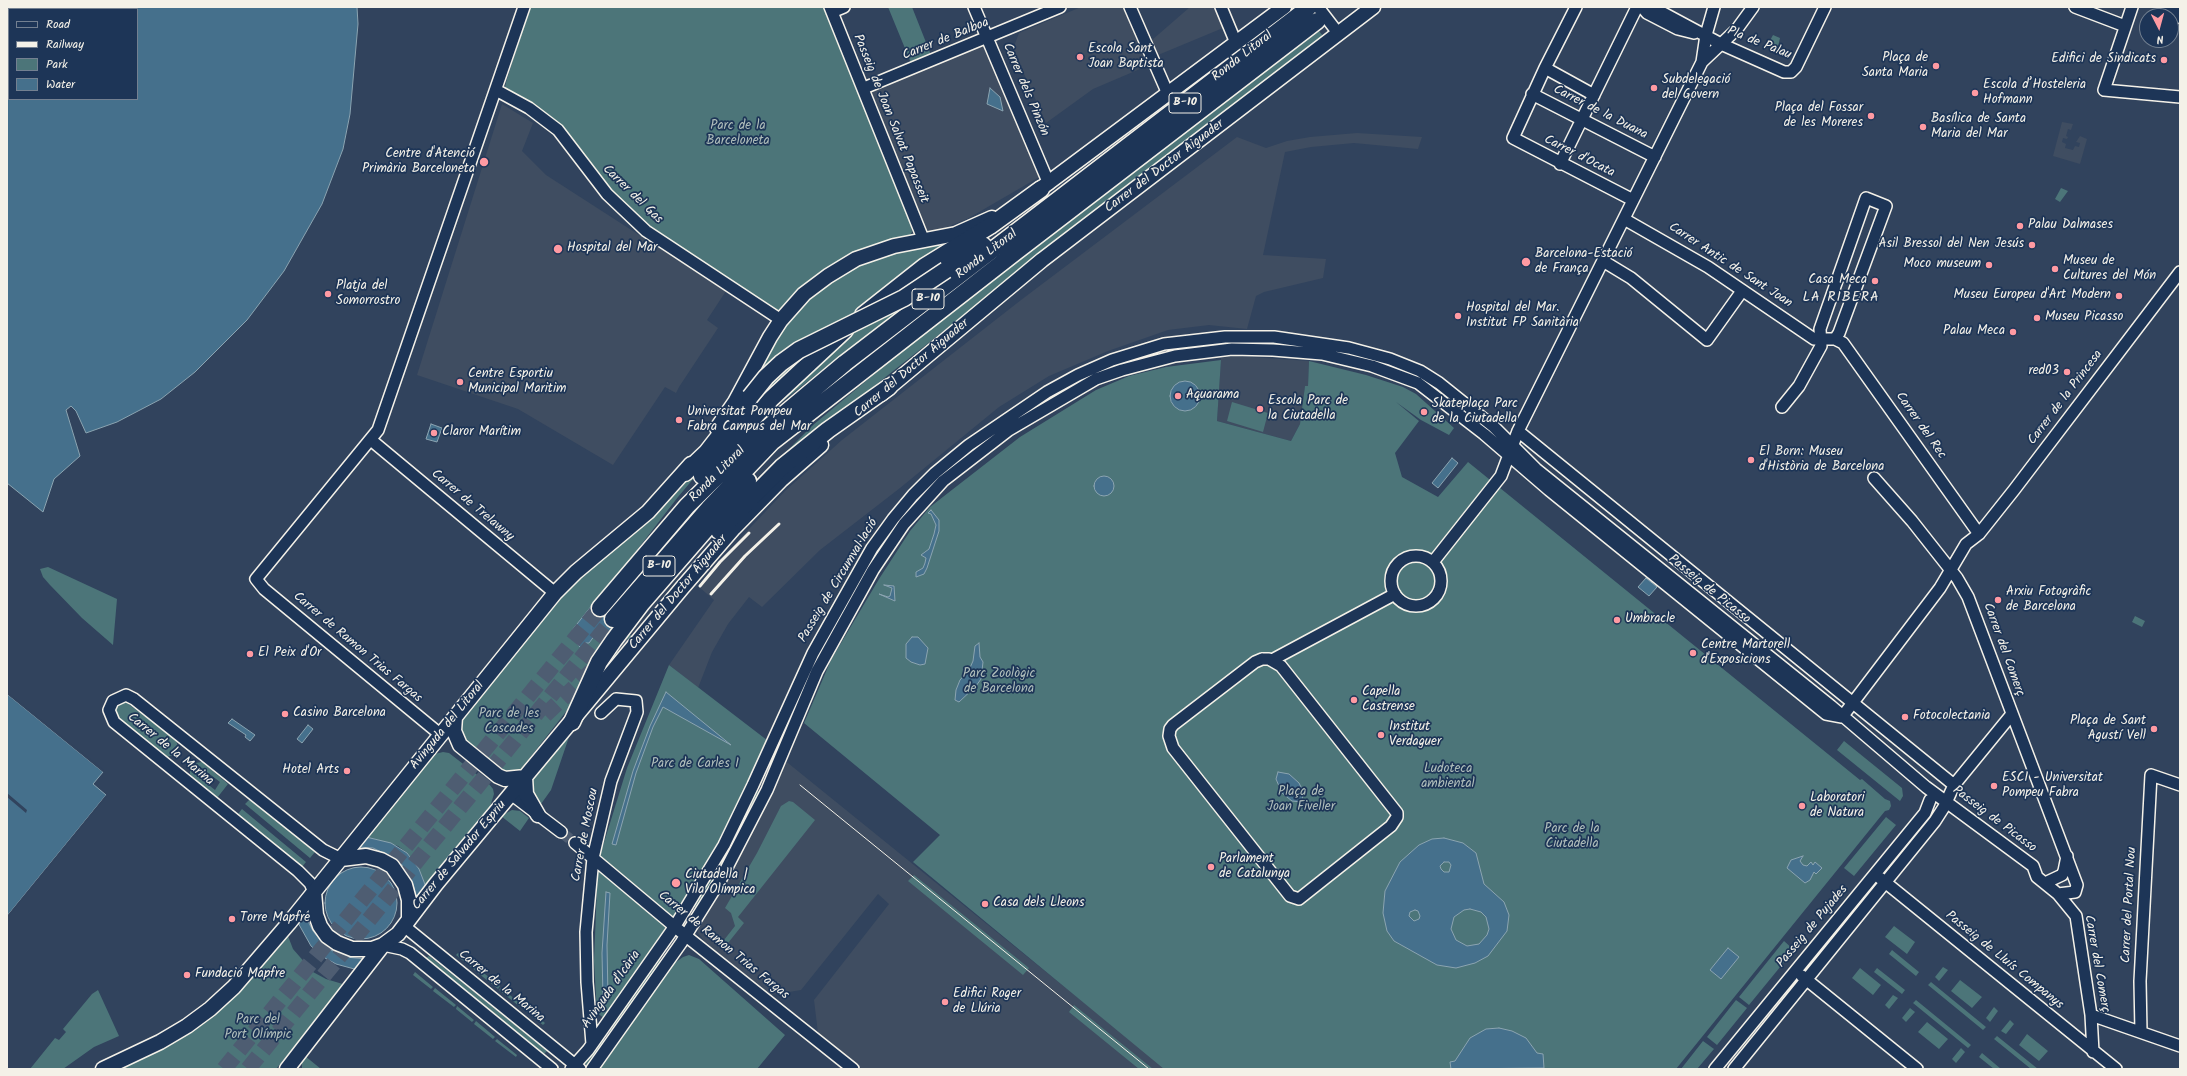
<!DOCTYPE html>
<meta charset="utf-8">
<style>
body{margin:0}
#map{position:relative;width:2187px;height:1076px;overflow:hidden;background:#31435d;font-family:Kalam,sans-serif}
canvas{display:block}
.frame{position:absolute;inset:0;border:8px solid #f4f1e8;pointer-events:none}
.legend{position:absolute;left:8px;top:8px;width:130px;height:92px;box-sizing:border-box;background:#1d3557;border:1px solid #738091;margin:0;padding:5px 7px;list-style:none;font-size:12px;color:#f4f1e8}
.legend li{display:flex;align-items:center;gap:8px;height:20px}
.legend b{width:20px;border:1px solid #738091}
.north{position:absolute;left:2139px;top:8px;width:40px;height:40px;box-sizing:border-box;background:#1d3557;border:1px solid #738091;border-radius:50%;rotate:174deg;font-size:11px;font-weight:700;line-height:16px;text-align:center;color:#f4f1e8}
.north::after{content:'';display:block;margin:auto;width:14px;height:18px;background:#ff9aa2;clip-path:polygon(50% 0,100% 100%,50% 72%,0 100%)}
</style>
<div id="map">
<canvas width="2187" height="1076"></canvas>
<div class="frame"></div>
<ul class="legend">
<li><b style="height:5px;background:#1d3557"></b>Road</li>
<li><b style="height:5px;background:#f4f1e8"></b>Railway</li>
<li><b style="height:11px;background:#4c7579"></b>Park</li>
<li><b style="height:11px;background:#45708c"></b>Water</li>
</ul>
<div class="north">N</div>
</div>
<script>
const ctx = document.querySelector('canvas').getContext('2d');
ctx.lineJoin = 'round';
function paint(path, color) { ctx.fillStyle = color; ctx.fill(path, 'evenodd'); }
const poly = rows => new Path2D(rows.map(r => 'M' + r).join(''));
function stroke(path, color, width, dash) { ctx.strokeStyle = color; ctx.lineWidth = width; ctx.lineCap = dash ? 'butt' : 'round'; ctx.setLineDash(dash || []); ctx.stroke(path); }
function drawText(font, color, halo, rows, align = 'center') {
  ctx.font = font + ' Kalam,sans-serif'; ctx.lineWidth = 3.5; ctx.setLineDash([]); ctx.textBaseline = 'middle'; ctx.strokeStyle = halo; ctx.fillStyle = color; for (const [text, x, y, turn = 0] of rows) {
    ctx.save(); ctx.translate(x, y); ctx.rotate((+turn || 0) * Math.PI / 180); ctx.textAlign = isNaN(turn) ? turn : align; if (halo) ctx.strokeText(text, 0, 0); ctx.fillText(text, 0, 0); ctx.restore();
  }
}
paint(poly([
 [1081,7,1123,7,1147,66,1093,89,1046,123,1013,49,1019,33],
 [1190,7,1214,7,1223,28,1158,55,1152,40],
 [985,42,1041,176,967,219,927,235,869,92],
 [502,104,533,123,522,151,546,175,726,291,707,320,718,328,679,387,676,393,665,387,613,465,518,409,417,375],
 [2062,122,2073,124,2071,130,2068,129,2066,136,2068,137,2067,139,2063,138,2062,142,2066,144,2065,148,2073,150,2075,146,2079,147,2080,143,2076,142,2080,136,2087,139,2080,164,2053,156],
 [1357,133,1422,137,1418,149,1354,143,1311,147,1285,152,1263,255,1326,259,1323,278,1264,292,1256,296,1247,329,1209,325,1168,330,1108,351,1049,376,999,407,900,488,820,550,762,607,749,597,728,624,712,652,698,688,669,665,714,600,698,586,747,531,785,491,842,440,1021,300,1237,137,1266,148,1287,141,1310,137],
 [1235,356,1309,361,1308,386,1305,386,1300,424,1291,441,1217,421,1221,358],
 [783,759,1166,1069,862,1069,818,1033,814,1000,889,904,878,894,801,990,771,995,705,942,698,933,698,927,734,867,768,797]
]), '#3f4d61');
paint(poly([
 [530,7,826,7,911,224,912,232,908,239,852,255,828,267,802,286,780,311,776,310,648,227,610,191,567,134,550,117,508,90,505,87,506,82],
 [888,7,912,7,931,55,911,63],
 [1319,31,1323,36,1015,274,765,473,813,425,936,323],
 [1773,35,1780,38,1777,51,1767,46],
 [2061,188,2068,191,2060,202,2055,199],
 [956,239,850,320,753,383,781,329,813,293,851,268,889,253],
 [924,292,826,367,760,419,852,331],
 [819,346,721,446,678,497,596,603,593,603,619,625,572,704,521,769,516,773,508,775,463,742,460,723,570,587,590,569,641,527,680,489,787,365],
 [1221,360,1217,421,1291,441,1300,424,1305,386,1308,386,1309,361,1366,375,1403,387,1416,394,1454,428,1449,435,1421,420,1396,402,1419,421,1395,453,1402,477,1438,497,1468,462,1860,780,1862,779,1885,799,1890,801,1891,806,1889,810,1885,811,1676,1069,1164,1069,913,862,940,835,804,723,831,660,879,579,910,531,930,507,1020,437,1096,390,1129,376,1166,367],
 [1232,402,1268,413,1263,432,1227,421],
 [48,567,117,599,113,645,82,618,50,585,43,577,40,569],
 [2135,616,2145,621,2142,627,2132,622],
 [625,631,634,638,589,688],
 [669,665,776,747,724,845,608,1021,597,1013,594,961,598,862,627,768],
 [123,702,127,703,176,740,178,747,176,754,167,757,163,755,117,718,114,708],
 [567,735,569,737,551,790,541,804,532,798,531,779],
 [1844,741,1902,788,1903,796,1900,801,1837,750],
 [443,752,449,753,489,784,493,789,494,794,490,807,426,887,419,869,407,853,398,846,366,837,430,758,435,754],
 [202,762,228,784,217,798,203,789,190,774,190,770,215,790,220,782,195,763],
 [757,791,761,792,748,821,698,909,694,906,728,848],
 [250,799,315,852,310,858,245,804],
 [789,801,793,802,815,820,738,917,744,923,728,943,724,940,735,926,731,913,725,908,757,853,781,806],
 [242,809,306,862,302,867,238,814],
 [512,810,520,811,529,818,520,831,501,816],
 [1886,817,1896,825,1854,876,1844,868],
 [914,875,1029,968,1023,975,908,881],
 [1894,926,1915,942,1907,954,1885,937],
 [288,936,293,949,313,972,326,979,346,985,276,1069,120,1069,215,1014,236,994],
 [1784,941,1794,950,1749,1005,1739,997],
 [1892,950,1919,972,1916,976,1889,954],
 [458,953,478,969,476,971,456,955],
 [689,955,699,959,785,1035,757,1069,600,1069,601,1062,672,965,683,957],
 [429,956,478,995,547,1051,544,1054,426,958],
 [658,958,662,962,612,1033,608,1030],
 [1943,967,1948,970,1939,981,1935,977],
 [1860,968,1881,985,1873,995,1852,978],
 [1877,968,1905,990,1902,994,1874,972],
 [480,970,500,986,498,989,478,973],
 [415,972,433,987,431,989,413,975],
 [1960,980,1982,997,1972,1008,1951,991],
 [1931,982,1986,1027,1983,1030,1928,985],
 [435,988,456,1005,454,1007,433,991],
 [501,988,521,1004,519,1006,499,990],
 [98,990,119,1036,94,1047,63,1069,30,1069,55,1038,59,1040,66,1032,63,1029,92,994],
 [1893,995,1898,998,1889,1009,1885,1005],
 [1736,1000,1747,1008,1717,1045,1707,1037],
 [1916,1000,1971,1045,1968,1048,1913,1003],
 [523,1005,545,1023,543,1025,521,1007],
 [1074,1005,1153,1069,1139,1069,1069,1012],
 [457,1006,474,1020,472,1022,456,1009],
 [1994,1007,1998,1011,1990,1022,1986,1018],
 [1910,1008,1915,1012,1906,1022,1902,1018],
 [2010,1020,2014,1024,2006,1034,2001,1031],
 [476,1021,495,1037,493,1039,474,1024],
 [1927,1022,1948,1039,1939,1049,1918,1032],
 [2027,1034,2048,1051,2039,1061,2019,1045],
 [1997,1036,2038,1069,2031,1069,1994,1039],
 [601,1038,606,1041,588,1066,586,1066,585,1062],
 [497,1039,517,1055,516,1057,495,1041],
 [1703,1041,1714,1049,1697,1069,1681,1069],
 [1961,1048,1965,1052,1956,1063,1952,1059],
 [1982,1053,2001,1069,1994,1069,1979,1057],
 [305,1056,321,1069,302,1069,302,1061]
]), '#4c7579');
const water = poly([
 [7,7,357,7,358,24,350,114,343,149,322,204,284,271,247,320,195,372,161,399,117,422,86,433,76,411,71,406,66,410,80,456,54,479,43,512,7,483,7,7],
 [9,9,137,9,137,99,9,99,9,9],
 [990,88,1000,97,1003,111,987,104,990,88],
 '1170 396a15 15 0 1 1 30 0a15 15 0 1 1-30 0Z',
 [431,424,442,428,437,442,426,439,431,424],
 [1452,458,1458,463,1438,488,1432,483,1452,458],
 '1094 486a10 10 0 1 1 20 0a10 10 0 1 1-20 0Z',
 [931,510,939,520,939,531,927,568,924,574,916,577,916,572,923,568,925,563,926,558,921,555,929,549,934,534,936,525,931,514,928,513,931,510],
 [1646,578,1657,587,1649,596,1638,587,1646,578],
 [884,585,894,586,895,601,879,594,888,597,890,596,892,588,884,585],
 [593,604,619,625,605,641,603,640,604,631,598,631,589,643,585,643,581,648,573,640,573,629,593,604],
 [912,637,918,637,928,648,925,664,920,665,911,662,906,658,906,644,912,637],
 [1730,641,1821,715,1820,717,1728,643,1730,641],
 [979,643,980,657,983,662,981,679,976,686,959,702,955,700,956,690,960,680,969,670,973,661,975,646,979,643],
 [666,692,731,745,663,707,653,727,636,773,616,845,612,844,633,771,650,726,666,692],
 [7,694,103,772,93,784,106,795,7,916,7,694],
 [232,719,255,735,250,741,245,737,246,735,228,723,232,719],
 [308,725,313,729,302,743,297,739,308,725],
 [1278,772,1289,774,1299,783,1303,791,1302,802,1292,801,1282,793,1276,779,1278,772],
 [366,837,391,843,407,853,419,869,426,887,417,899,410,875,398,860,373,848,358,847,366,837],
 [1444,838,1463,843,1476,853,1484,884,1504,902,1509,915,1507,931,1488,956,1475,963,1456,968,1437,965,1394,941,1387,931,1383,913,1385,891,1400,862,1419,845,1432,839,1444,838],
 [1444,862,1449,862,1451,865,1449,872,1444,872,1441,869,1440,866,1444,862],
 [1470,909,1481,912,1486,917,1489,929,1487,935,1479,944,1467,946,1456,940,1451,929,1454,917,1464,910,1470,909],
 [1415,910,1418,911,1420,916,1419,919,1414,921,1409,916,1410,912,1415,910],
 [1803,856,1800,861,1803,865,1807,866,1811,862,1813,865,1815,862,1822,868,1816,874,1814,872,1810,880,1805,883,1787,868,1791,860,1803,856],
 '325 903a36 36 0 1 1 72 0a36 36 0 1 1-72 0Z',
 [606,892,610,893,607,945,608,998,603,998,602,953,606,892],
 [307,910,307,919,313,931,327,948,345,957,367,959,358,970,336,964,325,958,311,946,297,921,307,910],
 [1728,948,1739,957,1721,979,1710,970,1728,948],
 [1499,1028,1512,1031,1526,1038,1537,1053,1543,1054,1544,1068,1451,1069,1450,1062,1455,1061,1470,1038,1486,1029,1499,1028]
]);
paint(water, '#45708c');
stroke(water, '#8ba4b1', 1);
paint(poly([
 [7,692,104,770,103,772,7,694],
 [7,793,27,810,26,813,7,797],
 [106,795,107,796,7,918,7,916]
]), '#31435d');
stroke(poly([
 [561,832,575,843]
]), '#4e5d72', 11, [11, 5.5]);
stroke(poly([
 [1317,21,1335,7],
 [545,715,631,634],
 [224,1069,600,608],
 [248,1069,613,619]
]), '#4e5d72', 16, [16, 8]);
const minor = poly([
 [830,7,924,241],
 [974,7,1049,184],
 [1130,7,1168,94],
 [1221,7,1236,43],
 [1318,7,1338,33],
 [1576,7,1545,68,1513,138,1633,200],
 [1642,7,1647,13,1678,29,1694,33],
 [1652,7,1721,44,1784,72,1791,72,1796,67,1825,7],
 [2075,7,2125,26],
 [2132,7,2104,90,2180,97],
 [832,12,844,7],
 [1702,62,1737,29,1753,7],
 [1545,68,1594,95],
 [864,88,1060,7],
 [496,90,529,108,558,130,607,194,646,231,781,320],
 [1532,94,1655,157],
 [1560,164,1637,7],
 [1624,219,1708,267,1814,339,1835,339,1843,343,1979,534],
 [1603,261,1631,278,1707,340,1742,291],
 [1782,407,1799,386,1821,346,1820,329,1866,198,1886,206,1839,333,1835,339],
 [1518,431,1954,785],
 [371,440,555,593],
 [1874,478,1912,521,1957,578,1968,597,2077,885,2075,892,2058,894],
 '1391 581a25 25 0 1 1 50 0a25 25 0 1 1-50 0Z',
 [1433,562,1501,476,1518,431,1702,62,1706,35,1714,7],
 [1262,659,1269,659,1281,666,1397,813,1397,817,1391,826,1299,899,1290,896,1173,748,1169,736,1170,729,1173,725,1255,662,1262,659],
 [1272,660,1395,594],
 [1842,717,1940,588,1966,544,1979,534,2014,490,2180,272],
 [441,735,264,589,256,579,378,430,524,7],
 [511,794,561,832],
 [575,843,686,936,853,1069],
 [1880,878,2116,1069],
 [2045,883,2062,875,2064,871,2067,856],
 [314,892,310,883,298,871,114,722,109,710,113,701,126,695,134,699,323,850,341,859],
 [404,926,580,1069],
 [383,945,402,949,410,953,552,1069],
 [1802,976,1917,1069],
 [2091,1015,2180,1046],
 [2141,1032,2140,981,2151,775,2180,785],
 [592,1044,587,982,586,932,593,858,611,781,637,712,636,701,616,699,601,713],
 [571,1069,588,1050,675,926,724,845,753,785,813,653,872,548,893,519,913,495,935,473,969,445,1047,392,1078,375,1112,360,1164,344,1225,337,1274,337,1349,348,1390,359,1420,371,1439,383,1494,427,1536,469,1831,706,1926,787,2033,866,2037,877,2058,894,2076,916,2091,1015,2093,1052],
 [592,1069,681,943,721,879,767,790,817,671,873,570,904,524,943,481,1009,430,1096,379,1122,370,1175,356,1232,349,1273,350,1322,354,1372,366,1418,383,1484,434,1549,490,1826,714,1842,717],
 [1715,1069,1925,813,1930,800],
 [1734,1069,1935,821,1944,807,1954,785,2012,714]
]);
const major = poly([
 [2168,7,2180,16],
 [1032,195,1284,7],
 [881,394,1042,260,1373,7],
 [717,428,735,402,770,337,781,320,804,294,828,276,856,259,894,246,956,234,992,218],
 [455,717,454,731,460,745,498,776,505,779,525,777],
 [525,777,526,794,538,815],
 [341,859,366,856,381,860,392,866,405,885,409,900,409,917],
 [314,892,316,915,320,926,327,936,337,943,352,949,372,949,383,945,398,934,436,884,682,588,734,528,781,480,821,445],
 [103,1069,160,1042,187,1026,210,1009,234,987,289,923,555,593,576,572,648,512,691,464],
 [287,1069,383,945]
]);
const highway = poly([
 [946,270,983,245],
 [863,315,925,266,990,226,1041,189],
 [685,473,707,452,750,397],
 [702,476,729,444,771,399,845,330],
 [719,531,782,467,828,430,889,387],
 [600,608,687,506,758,436,845,363,1308,8],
 [613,619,710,507,772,442,1017,251,1317,21],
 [572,722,599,662,614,640,642,603,748,481]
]);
stroke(minor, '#f4f1e8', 14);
stroke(major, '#f4f1e8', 17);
stroke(highway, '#f4f1e8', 19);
stroke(minor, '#1d3557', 11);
stroke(major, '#1d3557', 14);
stroke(highway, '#1d3557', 16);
stroke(poly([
 [800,785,1149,1069]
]), '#f4f1e8', 1);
stroke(poly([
 [700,586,720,562,749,533],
 [711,594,745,556,779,524]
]), '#f4f1e8', 3);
const highwayBridge = poly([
 [750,397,766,377,781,363,799,350,904,298,946,270]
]);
stroke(highwayBridge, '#f4f1e8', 19, []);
stroke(highwayBridge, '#1d3557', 16);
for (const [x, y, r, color] of [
 [1080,57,4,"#ff9aa2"],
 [2164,60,4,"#ff9aa2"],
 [1936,66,4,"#ff9aa2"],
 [1654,88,4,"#ff9aa2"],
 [1975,93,4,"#ff9aa2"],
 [1871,116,4,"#ff9aa2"],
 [1923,127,4,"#ff9aa2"],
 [484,162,5,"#ff9aa2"],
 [2020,226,4,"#ff9aa2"],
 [2032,245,4,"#ff9aa2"],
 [558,249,5,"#ff9aa2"],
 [1526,262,5,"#ff9aa2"],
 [1989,265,4,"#ff9aa2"],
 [2055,269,4,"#ff9aa2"],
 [1875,281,4,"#ff9aa2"],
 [328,294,4,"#ff9aa2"],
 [2119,296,4,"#ff9aa2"],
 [1458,316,4,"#ff9aa2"],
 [2037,318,4,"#ff9aa2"],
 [2013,332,4,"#ff9aa2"],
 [2067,372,4,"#ff9aa2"],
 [460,382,4,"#ff9aa2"],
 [1178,396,4,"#ff9aa2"],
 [1260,409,4,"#ff9aa2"],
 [1424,412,4,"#ff9aa2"],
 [679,420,4,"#ff9aa2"],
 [434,433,4,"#ff9aa2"],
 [1751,460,4,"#ff9aa2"],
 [1998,600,4,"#ff9aa2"],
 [1617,620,4,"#ff9aa2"],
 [1693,653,4,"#ff9aa2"],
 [250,654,4,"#ff9aa2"],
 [1354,700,4,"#ff9aa2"],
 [285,714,4,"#ff9aa2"],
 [1905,717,4,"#ff9aa2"],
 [2154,729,4,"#ff9aa2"],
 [1381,735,4,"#ff9aa2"],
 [347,771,4,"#ff9aa2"],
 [1994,786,4,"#ff9aa2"],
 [1802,806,4,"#ff9aa2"],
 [1211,867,4,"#ff9aa2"],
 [676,883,5,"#ff9aa2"],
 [985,904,4,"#ff9aa2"],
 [232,919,4,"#ff9aa2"],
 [187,975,4,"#ff9aa2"],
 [945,1002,4,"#ff9aa2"]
]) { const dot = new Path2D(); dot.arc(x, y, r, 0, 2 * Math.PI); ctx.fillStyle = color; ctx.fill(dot); stroke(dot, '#1d3557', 1.5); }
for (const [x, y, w] of [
 [1185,103,32],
 [928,299,32],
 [659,566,32]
]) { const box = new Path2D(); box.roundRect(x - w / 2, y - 10, w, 20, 3); ctx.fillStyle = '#1d3557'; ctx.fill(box); stroke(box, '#f4f1e8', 1); }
drawText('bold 12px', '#f4f1e8', null, [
 ["B-10",1185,103],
 ["B-10",928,299],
 ["B-10",659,566]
]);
drawText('13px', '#f4f1e8', '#1d3557', [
 ["Carrer de Balboa",946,40,-22],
 ["Pla de Palau",1759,44,22],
 ["Ronda Litoral",1243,57,-38],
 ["Carrer dels Pinzón",1025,90,67],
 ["Carrer de la Duana",1600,113,27],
 ["Passeig de Joan Salvat Papasseit",890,119,68],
 ["Carrer d'Ocata",1579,157,27],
 ["Carrer del Doctor Aiguader",1165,167,-37],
 ["Carrer del Gas",632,195,44],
 ["Ronda Litoral",987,255,-37],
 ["Carrer Antic de Sant Joan",1730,266,33],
 ["Carrer del Doctor Aiguader",912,369,-40],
 ["Carrer de la Princesa",2066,398,-53],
 ["Carrer del Rec",1920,426,55],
 ["Ronda Litoral",718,475,-45],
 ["Carrer de Trelawny",472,506,40],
 ["Passeig de Circumval·lació",839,581,-59],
 ["Passeig de Picasso",1709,590,39],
 ["Carrer del Doctor Aiguader",679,593,-50],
 ["Carrer de Ramon Trias Fargas",357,648,40],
 ["Carrer del Comerç",2003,650,70],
 ["Avinguda del Litoral",448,726,-51],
 ["Carrer de la Marina",170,750,39],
 ["Passeig de Picasso",1994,820,37],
 ["Carrer de Moscou",586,835,-79],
 ["Carrer de Salvador Espriu",460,856,-50],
 ["Carrer del Portal Nou",2130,905,-87],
 ["Passeig de Pujades",1813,927,-50],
 ["Carrer de Ramon Trias Fargas",723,946,39],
 ["Passeig de Lluís Companys",2004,961,39],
 ["Carrer del Comerç",2096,964,80],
 ["Carrer de la Marina",501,987,39],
 ["Avinguda d'Icària",612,990,-55]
]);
drawText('13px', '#f4f1e8', '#1d3557', [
 ["Escola Sant",1088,50],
 ["Joan Baptista",1088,65],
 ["Plaça de",1928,59,"right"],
 ["Santa Maria",1928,74,"right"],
 ["Edifici de Sindicats",2156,60,"right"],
 ["Subdelegació",1662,81],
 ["del Govern",1662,96],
 ["Escola d’Hosteleria",1983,86],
 ["Hofmann",1983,101],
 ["Plaça del Fossar",1863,109,"right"],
 ["de les Moreres",1863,124,"right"],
 ["Basílica de Santa",1931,120],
 ["Maria del Mar",1931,135],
 ["Centre d'Atenció",475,155,"right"],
 ["Primària Barceloneta",475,170,"right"],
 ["Palau Dalmases",2028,226],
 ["Asil Bressol del Nen Jesús",2024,245,"right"],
 ["Hospital del Mar",567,249],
 ["Barcelona-Estació",1535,255],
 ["de França",1535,270],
 ["Museu de",2063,262],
 ["Cultures del Món",2063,277],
 ["Moco museum",1981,265,"right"],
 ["Casa Meca",1867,281,"right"],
 ["Platja del",336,287],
 ["Somorrostro",336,302],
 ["Museu Europeu d'Art Modern",2111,296,"right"],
 ["Hospital del Mar.",1466,309],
 ["Institut FP Sanitària",1466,324],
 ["Museu Picasso",2045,318],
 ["Palau Meca",2005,332,"right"],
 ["red03",2059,372,"right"],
 ["Centre Esportiu",468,375],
 ["Municipal Maritim",468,390],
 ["Aquarama",1186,396],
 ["Escola Parc de",1268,402],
 ["la Ciutadella",1268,417],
 ["Skateplaça Parc",1432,405],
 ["de la Ciutadella",1432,420],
 ["Universitat Pompeu",687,413],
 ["Fabra Campus del Mar",687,428],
 ["Claror Marítim",442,433],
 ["El Born: Museu",1759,453],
 ["d'Història de Barcelona",1759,468],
 ["Arxiu Fotogràfic",2006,593],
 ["de Barcelona",2006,608],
 ["Umbracle",1625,620],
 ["Centre Martorell",1701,646],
 ["d'Exposicions",1701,661],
 ["El Peix d'Or",258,654],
 ["Capella",1362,693],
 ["Castrense",1362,708],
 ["Casino Barcelona",293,714],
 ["Fotocolectania",1913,717],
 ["Plaça de Sant",2146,722,"right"],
 ["Agustí Vell",2146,737,"right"],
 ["Institut",1389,728],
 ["Verdaguer",1389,743],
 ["Hotel Arts",339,771,"right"],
 ["ESCI - Universitat",2002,779],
 ["Pompeu Fabra",2002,794],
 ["Laboratori",1810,799],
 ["de Natura",1810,814],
 ["Parlament",1219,860],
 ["de Catalunya",1219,875],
 ["Ciutadella |",685,876],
 ["Vila Olímpica",685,891],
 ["Casa dels Lleons",993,904],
 ["Torre Mapfre",240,919],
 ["Fundació Mapfre",195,975],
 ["Edifici Roger",953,995],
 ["de Llúria",953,1010]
], 'left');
drawText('13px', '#b1bfbc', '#1d3557', [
 ["Parc de la",738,127],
 ["Barceloneta",738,142],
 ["Parc Zoològic",999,675],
 ["de Barcelona",999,690],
 ["Parc de les",509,715],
 ["Cascades",509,730],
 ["Parc de Carles I",695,765],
 ["Ludoteca",1448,770],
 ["ambiental",1448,785],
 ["Plaça de",1301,793],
 ["Joan Fiveller",1301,808],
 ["Parc de la",1572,830],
 ["Ciutadella",1572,845],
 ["Parc del",258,1021],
 ["Port Olímpic",258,1036]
]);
ctx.letterSpacing = '1px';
drawText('14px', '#f4f1e8', '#1d3557', [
 ["LA RIBERA",1841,299]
]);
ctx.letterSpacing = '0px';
</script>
